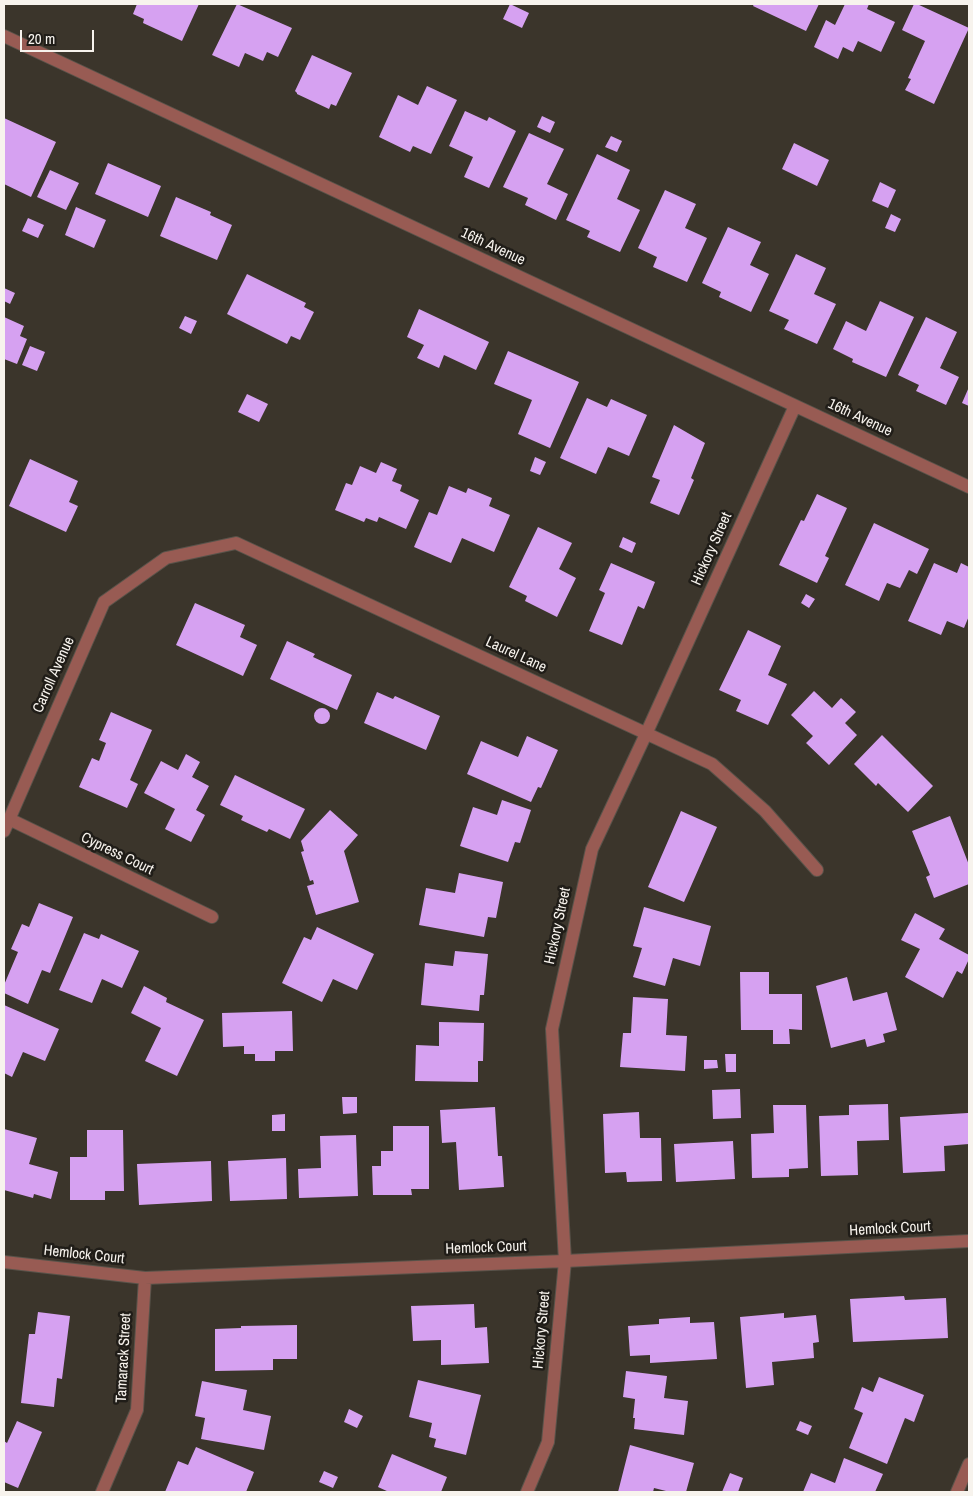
<!DOCTYPE html>
<style>
body{margin:0}
#map{position:relative;width:973px;height:1496px;overflow:hidden;background:#3b352b;font-family:"Archivo Narrow",sans-serif}
canvas{display:block}
.frame{position:absolute;inset:0;border:5px solid #f7f3ed;pointer-events:none}
.scale{position:absolute;left:20px;top:30px;width:74px;height:22px;box-sizing:border-box;border:2px solid #f7f3ed;border-top:0;padding-left:6px;font-size:15px;line-height:18px;white-space:nowrap;color:#f7f3ed;-webkit-text-stroke:4px #201d18;paint-order:stroke}
</style>
<div id="map">
<canvas width="973" height="1496"></canvas>
<div class="frame"></div>
<div class="scale">20 m</div>
</div>
<script>
const ctx = document.querySelector('canvas').getContext('2d');
ctx.lineJoin = 'round';
function paint(path, color) { ctx.fillStyle = color; ctx.fill(path, 'evenodd'); }
const poly = rows => new Path2D(rows.map(r => 'M' + r).join(''));
function stroke(path, color, width, dash) { ctx.strokeStyle = color; ctx.lineWidth = width; ctx.lineCap = dash ? 'butt' : 'round'; ctx.setLineDash(dash || []); ctx.stroke(path); }
function drawText(font, color, halo, rows, align = 'center') {
  ctx.font = font + ' "Archivo Narrow",sans-serif'; ctx.lineWidth = 5; ctx.setLineDash([]); ctx.textBaseline = 'middle'; ctx.strokeStyle = halo; ctx.fillStyle = color; for (const [text, x, y, turn = 0] of rows) {
    ctx.save(); ctx.translate(x, y); ctx.rotate((+turn || 0) * Math.PI / 180); ctx.textAlign = isNaN(turn) ? turn : align; if (halo) ctx.strokeText(text, 0, 0); ctx.fillText(text, 0, 0); ctx.restore();
  }
}
paint(poly([
 [137,4,199,4,182,41,143,23,144,19,133,14],
 [237,4,292,28,278,57,267,52,263,61,245,53,239,67,212,55],
 [510,4,529,13,522,28,503,19],
 [754,4,819,4,806,31,753,6],
 [845,4,869,4,867,9,895,22,881,52,858,41,853,52,843,47,838,59,814,47,826,20,835,25],
 [914,4,917,4,969,28,934,104,905,90,911,79,908,78,925,41,902,30],
 [312,55,352,73,336,106,331,104,329,109,297,94,297,93,295,91],
 [427,86,457,100,431,154,413,146,410,152,379,137,398,95,418,105],
 [465,111,487,121,489,117,516,131,489,188,464,177,473,157,449,146],
 [542,116,555,122,550,133,537,127],
 [4,118,56,142,31,197,4,184],
 [529,133,564,149,547,184,568,194,556,220,525,205,528,198,503,187],
 [611,136,622,141,617,152,605,147],
 [794,143,829,160,817,186,782,169],
 [597,154,630,170,617,199,640,210,620,252,587,237,590,231,566,220],
 [108,163,161,186,148,217,95,194],
 [50,170,79,183,66,210,37,197],
 [880,182,896,190,888,208,872,201],
 [665,190,696,204,685,228,707,238,687,282,653,267,657,257,638,248],
 [176,197,211,212,210,215,232,225,217,260,160,236],
 [76,207,106,220,94,248,65,235],
 [891,214,901,219,895,232,885,228],
 [28,218,44,225,38,238,22,231],
 [728,227,761,242,750,265,769,274,751,312,719,297,721,292,702,283],
 [796,254,826,268,814,294,836,304,817,344,784,329,789,320,769,311],
 [247,274,306,303,304,307,314,312,300,340,291,336,287,344,227,314],
 [4,288,15,293,10,304,4,301],
 [880,301,914,317,886,377,852,362,853,359,833,349,846,321,866,331],
 [419,309,489,342,476,370,444,355,439,368,417,358,424,345,407,337],
 [185,316,197,321,191,334,179,328],
 [4,317,24,326,20,336,27,339,17,364,4,359],
 [926,317,957,332,940,368,959,377,946,405,916,391,919,385,898,375],
 [30,346,45,352,37,371,22,365],
 [508,351,579,382,550,448,518,434,532,400,494,384],
 [969,387,969,406,962,403],
 [247,394,268,404,259,422,238,412],
 [587,398,607,407,611,399,647,415,629,456,608,447,596,474,560,458],
 [674,425,705,443,691,478,694,480,679,515,650,503,660,480,652,477],
 [535,457,546,462,540,475,530,471],
 [30,459,78,481,69,502,78,506,66,532,9,506],
 [381,462,397,469,392,481,402,485,400,491,419,500,406,529,379,517,377,522,366,518,364,522,335,510,346,483,352,485,360,466,376,473],
 [449,486,466,493,468,488,492,498,489,506,510,515,494,552,462,538,451,563,414,547,429,512,437,515],
 [817,494,847,508,825,556,829,558,817,583,779,565,801,520,804,521],
 [874,523,929,549,917,574,909,570,900,588,887,583,879,601,845,585],
 [538,527,572,543,559,569,576,578,557,617,525,601,527,596,509,587],
 [623,537,636,543,632,553,619,547],
 [611,563,655,582,644,609,638,606,622,645,589,631,605,593,599,590],
 [934,563,957,573,961,563,969,567,969,616,964,628,947,621,941,635,908,621],
 [806,594,815,599,809,608,801,603],
 [195,603,245,625,240,637,257,645,243,676,176,645],
 [748,630,781,646,768,675,787,684,768,725,736,711,741,700,719,690],
 [287,641,315,654,313,657,352,675,337,710,270,679],
 [814,691,832,708,841,698,856,712,845,723,857,735,829,765,806,743,813,736,791,715],
 [377,692,393,699,395,696,440,716,426,750,364,723],
 '314 716a8 8 0 1 1 16 0a8 8 0 1 1-16 0Z',
 [111,712,152,730,130,780,138,784,127,808,79,787,92,758,99,761,106,743,99,740],
 [882,735,933,786,908,812,878,783,876,786,854,764],
 [527,736,558,750,541,788,538,787,531,802,467,774,481,741,518,757],
 [186,754,200,762,192,777,209,786,196,810,205,815,191,842,165,829,175,809,144,793,161,761,178,770],
 [235,775,305,809,290,839,269,829,267,832,241,820,243,816,220,805],
 [502,800,531,810,520,843,515,842,508,862,460,846,473,807,497,815],
 [330,810,358,835,344,851,359,902,316,915,307,886,314,884,313,880,310,881,301,852,304,851,301,841],
 [681,811,717,827,684,902,648,887],
 [950,816,969,865,969,884,934,898,926,877,930,875,912,831],
 [459,873,503,882,496,918,488,917,484,937,419,925,426,888,455,893],
 [39,903,73,917,50,973,42,970,28,1004,4,993,4,985,18,952,11,949,22,924,29,927],
 [644,907,711,926,700,966,673,958,665,986,633,977,642,948,633,946],
 [915,913,945,929,939,939,969,955,969,959,962,974,957,971,943,998,905,977,920,949,901,940],
 [317,927,374,954,357,990,333,979,322,1002,282,983,304,937,311,940],
 [84,933,99,939,101,934,139,951,122,988,102,979,92,1003,59,990],
 [455,951,488,954,484,995,480,995,479,1011,421,1005,425,963,453,966],
 [740,972,769,972,769,994,802,994,802,1030,789,1029,790,1044,773,1044,773,1030,741,1030],
 [847,977,853,1001,887,992,897,1030,883,1034,885,1042,867,1047,865,1039,831,1048,816,986],
 [144,986,167,998,166,1002,204,1020,177,1076,145,1061,161,1028,131,1013],
 [633,997,668,999,666,1035,687,1036,685,1071,620,1067,623,1033,631,1033],
 [4,1005,59,1029,45,1061,23,1052,12,1077,4,1073],
 [292,1011,293,1051,275,1051,275,1061,255,1061,255,1054,244,1054,244,1046,223,1047,222,1013],
 [439,1022,484,1023,483,1061,478,1061,478,1082,415,1081,416,1045,439,1046],
 [725,1054,736,1054,736,1072,726,1072],
 [704,1060,717,1060,718,1068,704,1069],
 [740,1089,741,1118,713,1119,712,1090],
 [342,1097,357,1097,357,1113,343,1114],
 [888,1104,889,1140,857,1141,858,1175,821,1176,819,1116,849,1115,849,1105],
 [773,1105,806,1105,808,1168,789,1169,789,1177,752,1178,751,1134,774,1133],
 [495,1107,498,1156,502,1156,504,1187,459,1190,456,1142,442,1143,440,1110],
 [639,1112,640,1138,661,1138,662,1181,627,1182,626,1172,605,1173,603,1114],
 [968,1113,969,1144,944,1146,945,1171,903,1173,900,1117],
 [285,1114,285,1131,272,1131,272,1115],
 [393,1126,429,1126,429,1189,411,1189,412,1195,373,1195,372,1166,381,1166,381,1151,393,1151],
 [4,1129,37,1138,29,1164,58,1172,51,1199,34,1194,33,1198,4,1190],
 [87,1130,123,1130,124,1191,105,1191,105,1200,70,1200,70,1157,87,1157],
 [356,1135,358,1196,299,1198,298,1169,321,1168,320,1136],
 [733,1141,735,1179,676,1182,674,1144],
 [286,1158,287,1199,230,1201,228,1161],
 [211,1161,212,1201,139,1205,137,1164],
 [904,1296,905,1300,946,1298,948,1338,853,1342,850,1299],
 [474,1304,475,1328,487,1327,489,1363,441,1365,441,1340,413,1341,411,1306],
 [38,1312,70,1316,62,1379,57,1378,54,1407,21,1403,29,1334,35,1334],
 [784,1313,784,1318,816,1315,819,1342,813,1343,814,1358,772,1362,774,1385,746,1388,740,1317],
 [690,1317,690,1323,714,1322,717,1359,650,1363,650,1355,630,1356,628,1326,659,1324,659,1319],
 [297,1325,297,1359,273,1359,273,1370,215,1371,215,1329,241,1328,241,1326],
 [626,1371,667,1376,664,1398,688,1401,684,1435,634,1429,635,1418,633,1418,635,1399,623,1397],
 [879,1377,924,1395,914,1422,905,1418,887,1464,849,1448,863,1413,854,1409,862,1387,873,1392],
 [418,1380,481,1395,466,1455,434,1447,436,1439,429,1437,432,1423,409,1417],
 [202,1381,247,1390,243,1410,271,1416,264,1450,201,1439,205,1418,195,1416],
 [349,1409,363,1416,357,1428,344,1422],
 [17,1421,42,1432,18,1488,4,1482,4,1441,7,1443],
 [800,1421,812,1426,808,1435,796,1430],
 [630,1445,694,1463,686,1492,670,1492,654,1488,653,1492,618,1492],
 [196,1447,254,1472,246,1492,165,1492,178,1461,188,1465],
 [392,1454,447,1477,441,1492,389,1492,378,1487],
 [844,1458,883,1474,875,1492,803,1492,811,1473,835,1483],
 [324,1471,338,1477,333,1488,319,1482],
 [730,1473,743,1478,738,1492,722,1492]
]), '#d6a1f1');
const minor = poly([
 [4,36,969,487],
 [9,819,212,917],
 [4,831,104,602,166,558,236,543,712,764,765,811,817,870],
 [4,1262,145,1278,565,1261,969,1241],
 [102,1492,137,1410,145,1278],
 [527,1492,548,1442,565,1261,552,1029,592,849,646,734,795,406],
 [957,1492,969,1464]
]);
stroke(minor, '#59534a', 14);
stroke(minor, '#985b53', 12);
drawText('15px', '#f7f3ed', '#201d18', [
 ["16th Avenue",493,247,25],
 ["16th Avenue",860,418,25],
 ["Hickory Street",712,549,-66],
 ["Laurel Lane",516,655,25],
 ["Carroll Avenue",54,675,-66],
 ["Cypress Court",117,854,26],
 ["Hickory Street",558,926,-78],
 ["Hemlock Court",890,1229,-3],
 ["Hemlock Court",486,1248,-2],
 ["Hemlock Court",84,1255,6],
 ["Hickory Street",542,1330,-85],
 ["Tamarack Street",124,1358,-87]
]);
</script>
